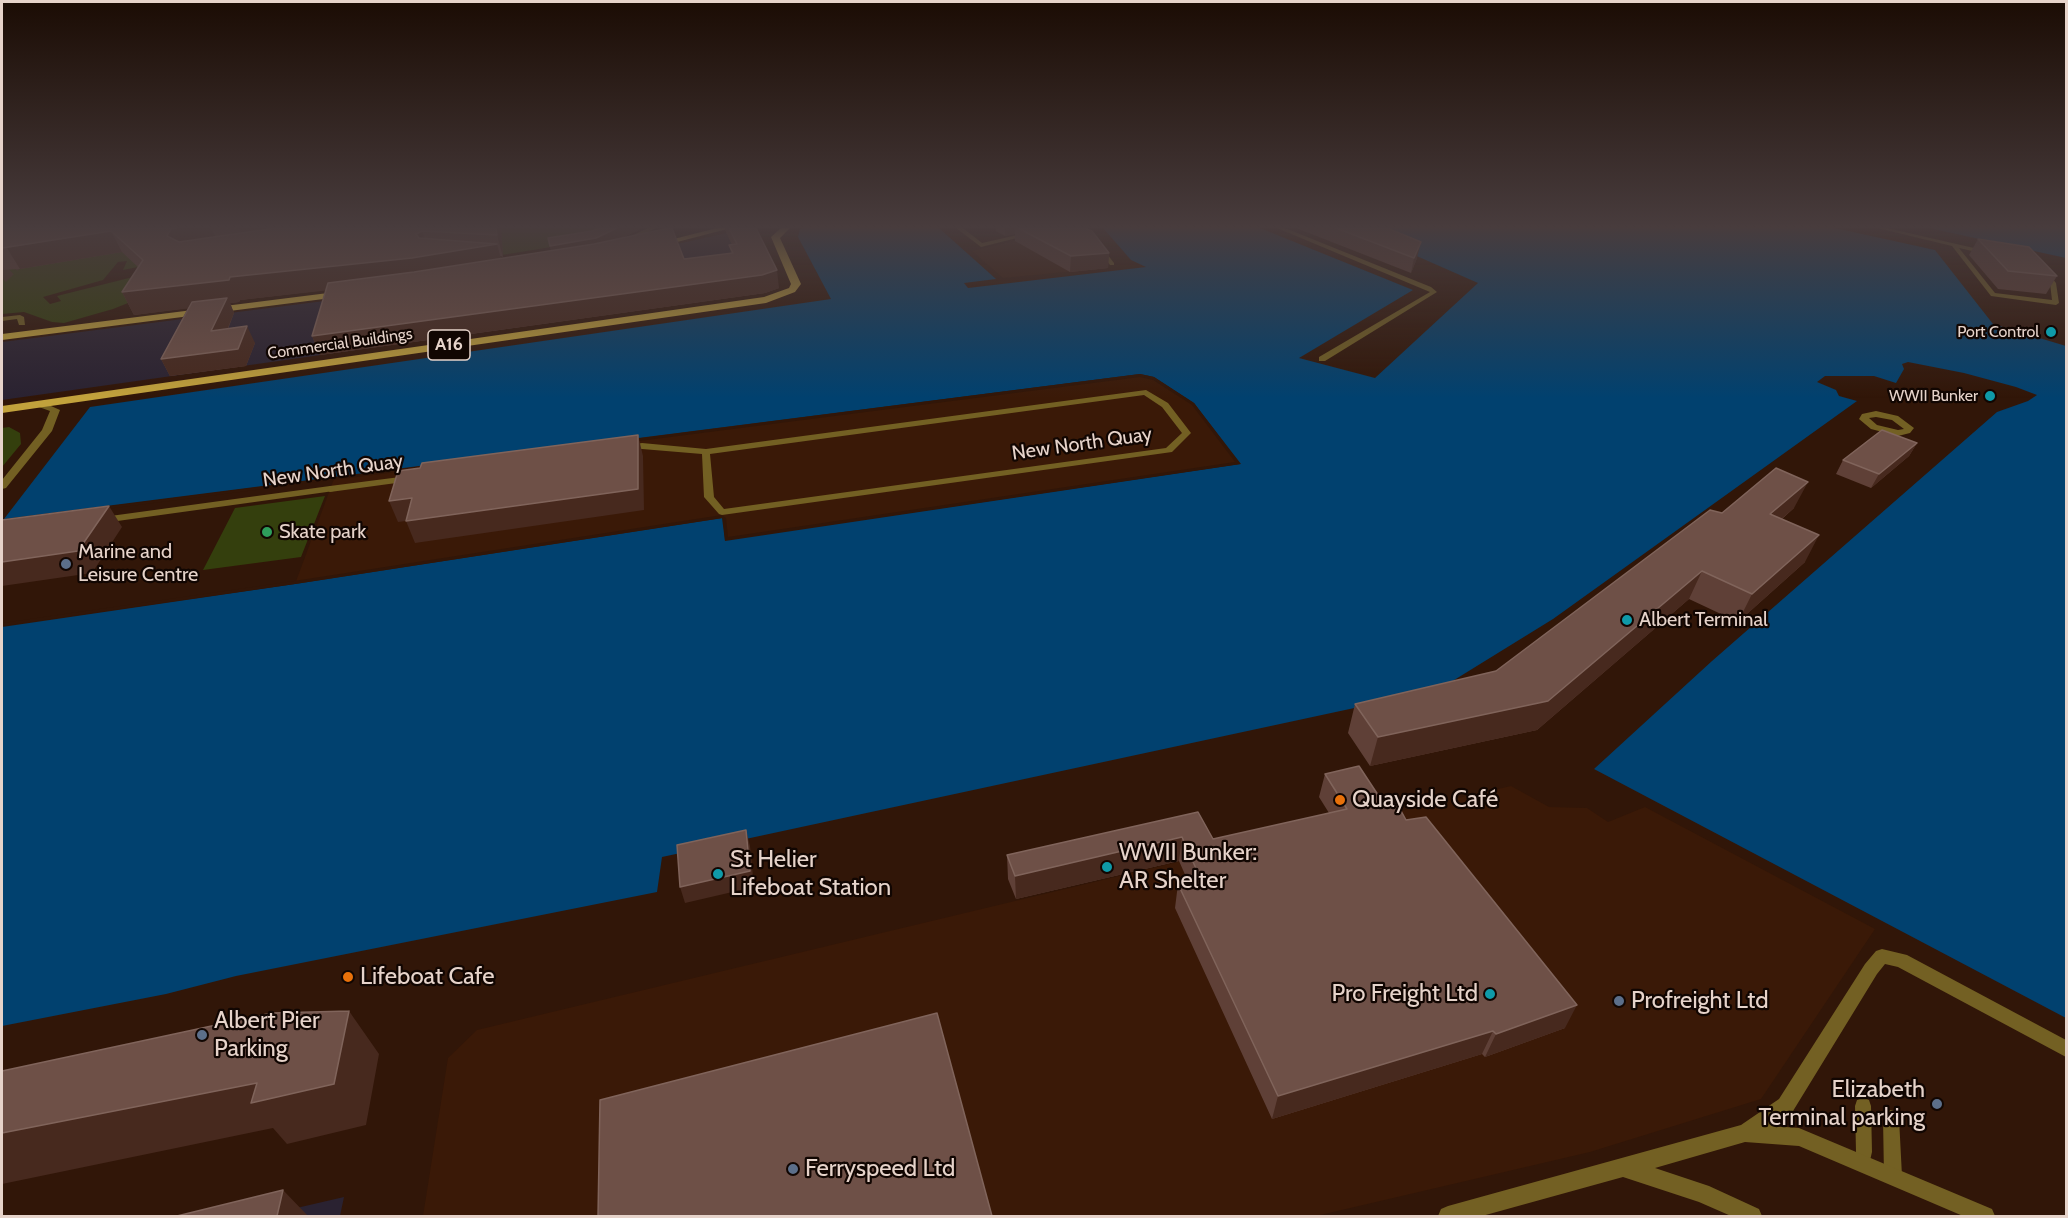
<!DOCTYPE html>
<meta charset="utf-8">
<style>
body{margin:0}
#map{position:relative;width:2068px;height:1218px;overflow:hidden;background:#311608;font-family:Cabin,sans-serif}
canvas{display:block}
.frame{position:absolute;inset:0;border:3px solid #e6d3ca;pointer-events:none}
</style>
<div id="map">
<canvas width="2068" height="1218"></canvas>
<div class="frame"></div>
</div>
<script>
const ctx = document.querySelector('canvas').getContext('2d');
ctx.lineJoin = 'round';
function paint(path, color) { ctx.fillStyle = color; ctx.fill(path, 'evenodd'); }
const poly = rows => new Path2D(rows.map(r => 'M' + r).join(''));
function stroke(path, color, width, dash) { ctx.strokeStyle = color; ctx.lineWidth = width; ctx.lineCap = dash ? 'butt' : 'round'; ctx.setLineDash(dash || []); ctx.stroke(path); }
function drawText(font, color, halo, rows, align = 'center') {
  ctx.font = font + ' Cabin,sans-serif'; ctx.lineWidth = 4.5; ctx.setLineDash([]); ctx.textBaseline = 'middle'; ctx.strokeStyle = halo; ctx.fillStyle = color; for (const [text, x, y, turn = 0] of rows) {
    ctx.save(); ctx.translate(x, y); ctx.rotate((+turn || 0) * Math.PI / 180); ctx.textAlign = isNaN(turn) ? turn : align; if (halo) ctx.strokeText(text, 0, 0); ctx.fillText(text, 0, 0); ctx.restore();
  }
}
paint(poly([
 [749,228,776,288,767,292,2,400,2,342,473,282,650,250],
 [344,1197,340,1216,262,1216]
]), '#2a2231');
paint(poly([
 [1067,228,1108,268,1003,278,972,251],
 [1140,374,1154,377,1194,403,1241,464,725,541,295,584,335,476],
 [1511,786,1549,807,1587,808,1608,822,1645,807,1875,929,1761,1099,1590,1152,1316,1216,423,1216,448,1058,477,1030,1182,861]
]), '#3a1907');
paint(poly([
 [2,228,336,228,123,270,127,261,118,262,103,280,43,297,50,304,61,301,57,296,145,274,143,297,113,309,64,323,52,322,24,312,2,314],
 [501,228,610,228,589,241,502,255],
 [9,427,20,433,21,444,2,467,2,428],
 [325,496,301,557,203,570,235,508]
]), '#343f0d');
paint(poly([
 [804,228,939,228,996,279,964,283,968,288,1146,267,1131,260,1103,228,1260,228,1413,290,1299,358,1375,378,1478,283,1353,228,1835,228,1935,250,1993,324,2066,346,2066,1018,1594,769,1712,661,1997,412,2028,401,2037,395,2016,387,1964,373,1908,362,1902,364,1904,369,1896,383,1874,376,1825,376,1817,382,1836,390,1839,396,1857,401,1553,619,1438,690,662,857,657,892,236,976,166,994,2,1026,2,627,295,584,723,518,725,540,1240,464,1194,403,1154,377,1140,374,4,519,90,407,831,299,798,237,800,229],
 [1929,228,2066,228,2066,258]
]), '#01416f');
paint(poly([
 [1140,374,1154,377,1194,403,1241,464,725,541,722,518,295,584,2,626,2,623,294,581,722,515,726,518,728,537,1235,462,1192,405,1153,380,1140,377,5,522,2,520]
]), '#311608');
stroke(poly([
 [2,278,54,228]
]), '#4c3225', 11, [11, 5]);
paint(poly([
 [956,228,963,228,982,243,1026,233,1029,235,981,247,956,228],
 [1081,228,1087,228,1114,263,1114,265,1110,265,1081,228],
 [1277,228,1285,228,1431,287,1437,292,1325,361,1319,361,1319,357,1430,292,1277,228],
 [1877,228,1887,228,1987,251,1987,253,1985,254,1959,248,1995,293,2052,300,2050,283,2043,274,2048,273,2056,283,2059,303,2056,305,1991,296,1952,246,1877,228],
 [20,315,24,317,25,325,19,325,17,319,2,321,2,317,20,315],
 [1146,390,1168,403,1191,433,1172,452,722,515,719,514,704,497,702,454,642,449,629,451,625,448,626,446,642,443,706,449,1146,390],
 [1144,395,1162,407,1182,433,1166,448,724,509,714,497,710,454,1144,395],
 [408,476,411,477,412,479,411,481,330,492,325,489,330,486,408,476],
 [1863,1098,1869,1100,1871,1106,1872,1152,1868,1169,1862,1171,1856,1169,1854,1163,1856,1152,1855,1106,1857,1100,1863,1098],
 [1891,1110,1897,1112,1899,1118,1902,1176,1899,1182,1893,1185,1887,1182,1884,1176,1883,1118,1885,1112,1891,1110]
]), '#736023');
paint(poly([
 [648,228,656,228,630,242,623,240,648,228],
 [1876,411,1898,416,1914,428,1910,433,1898,436,1871,429,1859,419,1862,414,1876,411],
 [1876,417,1892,420,1904,429,1898,430,1877,425,1869,418,1876,417],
 [1882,949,1907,955,2066,1040,2066,1057,1898,967,1885,964,1877,974,1793,1111,1772,1126,1799,1128,1992,1209,1995,1216,1963,1216,1799,1146,1745,1142,1655,1168,1709,1186,1759,1209,1762,1216,1731,1216,1699,1202,1623,1177,1482,1216,1438,1216,1441,1209,1448,1206,1741,1125,1779,1099,1865,964,1876,951,1882,949]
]), '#736023');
paint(poly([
 [42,402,60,410,52,431,6,488,2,489,2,480,42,430,50,411,39,407,37,405,42,402],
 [330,486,335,489,334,491,103,523,98,520,103,517,330,486]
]), '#736023');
paint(poly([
 [717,228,731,228,658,247,654,244,717,228],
 [781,228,790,228,780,238,801,284,795,292,766,303,2,413,2,406,764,297,789,288,791,284,771,237,781,228],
 [344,291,347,292,347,296,2,340,2,334,344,291]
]), '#c2a23c');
paint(poly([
 [2,228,501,228,503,257,500,256,501,259,551,251,548,238,625,237,684,259,731,253,729,245,732,245,726,232,725,228,756,228,779,288,765,293,320,355,312,336,326,290,240,300,239,302,230,303,234,313,228,329,255,343,246,366,170,376,161,359,188,308,134,315,122,292,138,267,122,252,20,269,2,270],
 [996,228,1085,228,1109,253,1108,268,1070,272,1015,241,1015,234,1005,236,996,231],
 [1296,228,1387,228,1417,258,1411,273],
 [1978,239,2057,276,2046,294,1998,289,1969,255],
 [1917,443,1909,456,1871,488,1836,474,1843,460],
 [1794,508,1782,519,1805,562,1738,622,1689,599,1537,730,1370,766,1348,733,1355,704,1496,671,1722,513],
 [1325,774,1382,801,1406,820,1565,1028,1485,1057,1482,1054,1272,1119,1175,908,1178,884,1187,879,1179,861,1016,899,1008,879,1007,855,1198,812,1213,839,1329,813,1319,797]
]), '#5f4037');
paint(poly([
 [177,228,211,228,219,244,182,250,167,236,171,229],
 [239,228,342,228,247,246],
 [496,228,501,228,503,257,497,235],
 [617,228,643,228,599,250,553,258,550,246],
 [1005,228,1015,228,1015,234,1005,236],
 [111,231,122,252,20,269,7,248],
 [422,231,429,252,416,234],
 [1421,242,1417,258,1411,273,1414,258],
 [497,244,503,266,420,280,240,300,239,302,230,303,234,313,220,347,211,331,224,304,134,315,122,292,230,277],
 [1109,253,1108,268,1070,272,1071,256],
 [777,270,779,288,765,293,320,355,312,336],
 [247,326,255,343,246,366,170,376,161,359],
 [638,435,643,456,644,510,415,543,406,521],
 [1917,443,1909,456,1871,488,1879,474],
 [1808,482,1794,508,1756,541,1770,514],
 [412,498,421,519,398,522,389,501],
 [109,506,122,527,92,573,2,586,2,562],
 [1819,535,1805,562,1738,622,1752,594],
 [1702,571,1689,599,1537,730,1370,766,1378,737],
 [746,830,750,846,754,887,685,903,680,887],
 [1182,837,1179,861,1016,899,1015,876],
 [1577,1005,1565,1028,1485,1057,1496,1034],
 [349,1011,379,1054,366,1125,287,1144,273,1128,2,1184,2,1133],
 [1493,1031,1482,1054,1272,1119,1278,1096],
 [283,1190,308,1216,277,1216]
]), '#47291e');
const building = poly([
 [2,228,177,228,171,229,167,236,179,242,276,228,496,228,497,235,422,231,416,234,419,238,497,244,412,258,230,277,229,280,122,292,143,260,111,231,2,248,2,228],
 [600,228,617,228,596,238,550,246,548,238,592,231,600,228],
 [669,228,672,228,684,259,733,253,729,245,737,244,729,228,756,228,777,270,762,275,312,336,328,283,414,272,594,244,669,228],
 [1018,228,1085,228,1092,231,1109,253,1071,256,1018,228],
 [1336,228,1387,228,1421,242,1414,258,1336,228],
 [1978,239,2029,247,2057,276,2008,271,1978,239],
 [227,298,211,331,247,326,238,349,161,359,192,302,227,298],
 [1882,430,1917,443,1879,474,1843,460,1882,430],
 [638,435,638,489,406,521,412,498,389,501,398,471,420,468,422,463,638,435],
 [1776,468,1808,482,1770,514,1819,535,1752,594,1702,571,1548,701,1378,737,1355,704,1496,671,1710,510,1722,513,1776,468],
 [109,506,78,551,2,562,2,520,109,506],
 [1359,766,1382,801,1394,798,1406,820,1426,817,1577,1005,1496,1034,1493,1031,1278,1096,1178,884,1198,873,1182,837,1015,876,1007,855,1198,812,1213,839,1347,809,1325,774,1359,766],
 [746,830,750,871,680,887,677,845,746,830],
 [349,1011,334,1084,251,1103,257,1083,2,1133,2,1071,272,1013,349,1011],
 [937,1013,992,1216,598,1216,600,1100,937,1013],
 [283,1190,277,1216,177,1216,283,1190]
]);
paint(building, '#6e5047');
stroke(building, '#80645b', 1.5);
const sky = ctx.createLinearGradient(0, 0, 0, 398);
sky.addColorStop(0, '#1b0c04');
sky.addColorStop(0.57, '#483c3d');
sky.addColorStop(1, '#483c3d00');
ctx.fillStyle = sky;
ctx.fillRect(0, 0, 2068, 398);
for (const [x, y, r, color] of [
 [2051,332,6,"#0f9aa8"],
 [1990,396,6,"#0f9aa8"],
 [267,532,6,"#2e9e5b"],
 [66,564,6,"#5c6f8a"],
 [1627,620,6,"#0f9aa8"],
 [1340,800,6,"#e8710a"],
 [1107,867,6,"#0f9aa8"],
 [718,874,6,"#0f9aa8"],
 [348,977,6,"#e8710a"],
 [1490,994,6,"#0f9aa8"],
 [1619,1001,6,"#5c6f8a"],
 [202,1035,6,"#5c6f8a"],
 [1937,1104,6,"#5c6f8a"],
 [793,1169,6,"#5c6f8a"]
]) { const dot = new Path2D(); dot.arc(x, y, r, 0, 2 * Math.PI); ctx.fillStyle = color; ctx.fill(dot); stroke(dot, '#110602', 2); }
drawText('16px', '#e6d3ca', '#110602', [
 ["Port Control",2039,332],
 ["WWII Bunker",1978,396]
], 'right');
drawText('16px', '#e6d3ca', '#110602', [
 ["Commercial Buildings",340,344,-8]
]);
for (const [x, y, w] of [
 [449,345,42]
]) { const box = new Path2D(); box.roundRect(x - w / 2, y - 15, w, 30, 4.5); ctx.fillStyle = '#110602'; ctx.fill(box); stroke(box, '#e6d3ca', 1.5); }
drawText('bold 18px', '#e6d3ca', null, [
 ["A16",449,345]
]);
drawText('20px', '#e6d3ca', '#110602', [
 ["New North Quay",1082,444,-8],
 ["New North Quay",333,471,-8]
]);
drawText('20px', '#e6d3ca', '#110602', [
 ["Skate park",279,532],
 ["Marine and",78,552],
 ["Leisure Centre",78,575],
 ["Albert Terminal",1639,620]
], 'left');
drawText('24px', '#e6d3ca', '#110602', [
 ["Quayside Café",1352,800],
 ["WWII Bunker:",1119,853],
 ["AR Shelter",1119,881],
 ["St Helier",730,860],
 ["Lifeboat Station",730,888],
 ["Lifeboat Cafe",360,977],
 ["Pro Freight Ltd",1478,994,"right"],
 ["Profreight Ltd",1631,1001],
 ["Albert Pier",214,1021],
 ["Parking",214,1049],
 ["Elizabeth",1925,1090,"right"],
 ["Terminal parking",1925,1118,"right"],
 ["Ferryspeed Ltd",805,1169]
], 'left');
</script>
